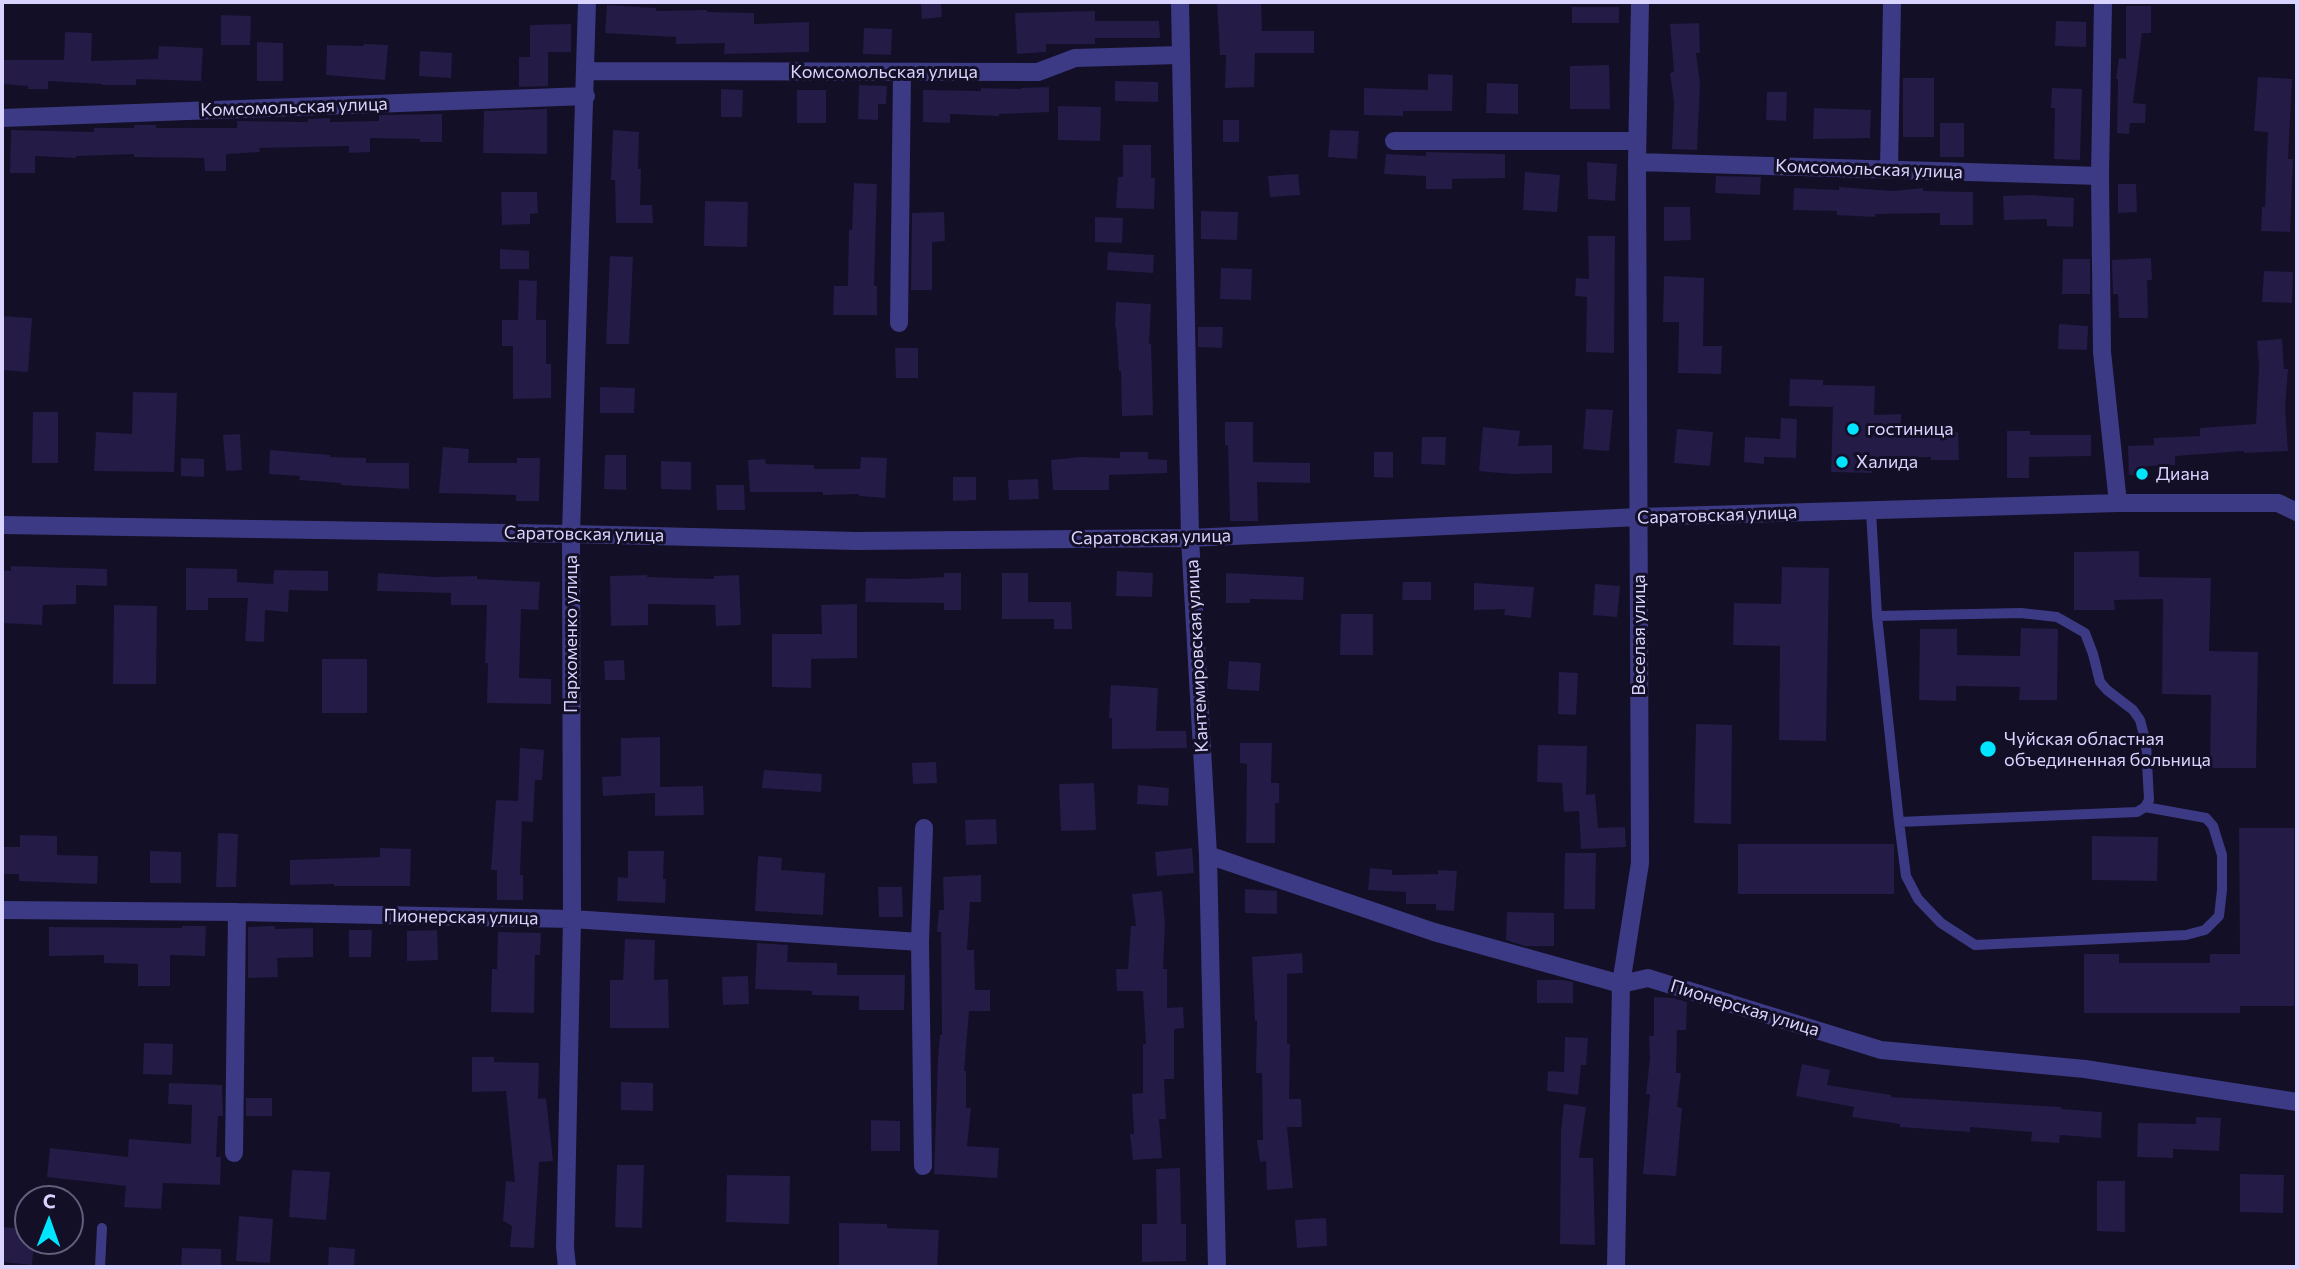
<!DOCTYPE html>
<meta charset="utf-8">
<style>
body{margin:0}
#map{position:relative;width:2299px;height:1269px;overflow:hidden;background:#130f26;font-family:Commissioner,sans-serif}
canvas{display:block}
.frame{position:absolute;inset:0;border:4px solid #d9d4ff;pointer-events:none}
.north{position:absolute;left:14px;top:1185px;width:70px;height:70px;box-sizing:border-box;background:#130f26;border:2px solid #625e7d;border-radius:50%;rotate:1deg;font-size:19px;font-weight:700;line-height:28px;text-align:center;color:#d9d4ff}
.north::after{content:'';display:block;margin:auto;width:24px;height:32px;background:#00e5ff;clip-path:polygon(50% 0,100% 100%,50% 72%,0 100%)}
</style>
<div id="map">
<canvas width="2299" height="1269"></canvas>
<div class="frame"></div>
<div class="north">С</div>
</div>
<script>
const ctx = document.querySelector('canvas').getContext('2d');
ctx.lineJoin = 'round';
function paint(path, color) { ctx.fillStyle = color; ctx.fill(path, 'evenodd'); }
const poly = rows => new Path2D(rows.map(r => 'M' + r).join(''));
function stroke(path, color, width, dash) { ctx.strokeStyle = color; ctx.lineWidth = width; ctx.lineCap = dash ? 'butt' : 'round'; ctx.setLineDash(dash || []); ctx.stroke(path); }
function drawText(font, color, halo, rows, align = 'center') {
  ctx.font = font + ' Commissioner,sans-serif'; ctx.lineWidth = 6; ctx.setLineDash([]); ctx.textBaseline = 'middle'; ctx.strokeStyle = halo; ctx.fillStyle = color; for (const [text, x, y, turn = 0] of rows) {
    ctx.save(); ctx.translate(x, y); ctx.rotate((+turn || 0) * Math.PI / 180); ctx.textAlign = isNaN(turn) ? turn : align; if (halo) ctx.strokeText(text, 0, 0); ctx.fillText(text, 0, 0); ctx.restore();
  }
}
paint(poly([
 [921,2,941,2,942,17,922,19],
 [1217,2,1261,2,1262,31,1314,31,1314,53,1255,53,1254,87,1225,88,1226,55,1220,55],
 [607,5,656,8,656,11,707,10,707,12,754,13,754,24,809,22,809,52,724,54,725,43,676,44,676,37,605,33],
 [2126,6,2151,6,2151,33,2142,33,2133,103,2146,104,2145,123,2130,123,2129,134,2117,133,2118,79,2116,79,2119,58,2126,59],
 [1572,7,1619,7,1619,23,1572,23],
 [1095,11,1095,21,1159,21,1160,38,1095,38,1095,44,1046,44,1046,52,1017,54,1015,13],
 [221,15,251,16,250,45,221,45],
 [2056,21,2086,22,2086,47,2055,46],
 [1699,23,1700,53,1696,53,1700,84,1697,150,1672,149,1674,102,1670,73,1674,72,1670,24],
 [571,24,571,52,548,52,548,86,519,87,519,57,530,57,530,25],
 [864,28,892,29,891,55,863,54],
 [65,32,92,33,91,61,158,59,159,46,203,48,201,81,136,79,136,85,102,85,102,84,48,81,48,89,28,89,28,86,2,84,2,60,64,60],
 [257,42,283,43,283,81,257,81],
 [364,44,388,45,385,80,326,75,327,45,363,46],
 [420,51,452,53,451,78,419,76],
 [1609,65,1610,109,1570,109,1570,66],
 [1428,74,1453,75,1452,111,1403,111,1403,116,1364,115,1364,88,1428,90],
 [2258,77,2292,79,2288,159,2293,159,2290,232,2261,231,2262,207,2265,207,2268,132,2254,131],
 [1903,78,1934,78,1934,137,1903,137],
 [1115,81,1158,82,1158,102,1115,101],
 [1487,83,1518,84,1518,114,1486,113],
 [859,85,887,86,886,104,878,104,878,120,858,119],
 [1049,87,1049,112,999,114,999,116,950,114,950,123,923,122,923,90,981,91,981,88,1021,89,1021,88],
 [2052,88,2082,89,2080,160,2054,159,2055,108,2051,108],
 [721,89,743,90,742,117,721,117],
 [797,90,826,90,826,123,797,123],
 [1767,92,1787,92,1786,121,1766,120],
 [1058,106,1101,107,1100,141,1058,140],
 [1814,108,1871,110,1870,138,1813,139],
 [547,109,547,154,483,153,484,111],
 [442,114,442,142,420,142,420,139,370,138,370,152,349,153,349,146,259,148,260,152,226,154,226,171,205,171,204,158,134,157,134,154,76,156,76,158,35,156,35,173,10,173,11,130,94,132,94,128,134,128,134,125,156,125,156,128,237,128,237,121,308,122,308,119,330,118,330,122,379,121,379,115],
 [1223,120,1239,120,1239,142,1223,142],
 [1940,123,1964,123,1964,157,1940,157],
 [613,130,639,132,638,169,641,169,640,205,652,205,653,223,616,223,615,180,611,180],
 [1330,130,1359,131,1357,159,1328,157],
 [1123,145,1151,145,1151,178,1155,178,1154,209,1116,208,1118,177,1123,177],
 [1426,152,1505,154,1505,178,1452,179,1452,189,1426,189,1426,176,1384,174,1386,154,1426,156],
 [1587,162,1617,164,1615,201,1588,199],
 [1525,172,1560,175,1557,212,1523,210],
 [1298,174,1300,195,1270,197,1268,176],
 [1716,176,1761,177,1760,195,1715,193],
 [854,183,877,184,874,286,877,286,877,315,833,315,834,286,848,286,849,230,852,230],
 [2118,184,2136,184,2137,212,2118,213],
 [1839,187,1893,191,1923,188,1923,191,1973,192,1973,225,1940,225,1940,213,1875,214,1875,217,1837,215,1837,211,1793,210,1794,188,1839,190],
 [501,192,537,192,538,213,530,214,530,224,502,225],
 [2030,195,2074,198,2073,227,2047,226,2047,219,2004,220,2003,196],
 [705,201,748,202,747,247,704,246],
 [1664,207,1690,207,1691,240,1664,241],
 [1201,211,1238,212,1237,240,1201,239],
 [944,212,945,241,932,242,932,290,911,290,912,213],
 [1095,217,1123,218,1122,243,1095,242],
 [1588,236,1615,236,1614,353,1586,352,1587,297,1575,296,1576,278,1589,279],
 [500,249,529,251,529,269,500,269],
 [1108,252,1154,255,1153,273,1107,270],
 [610,256,633,257,629,344,606,344],
 [2151,258,2152,280,2147,280,2148,318,2119,318,2118,294,2113,294,2112,260],
 [2063,259,2090,259,2090,294,2062,294],
 [1221,268,1252,269,1251,300,1220,299],
 [2264,271,2293,272,2292,303,2262,302],
 [1664,276,1704,278,1703,346,1722,346,1721,374,1678,373,1679,322,1663,322],
 [519,280,537,281,536,320,546,320,546,364,551,364,551,398,513,399,513,346,502,346,502,320,518,320],
 [1116,302,1151,304,1149,344,1151,344,1153,415,1122,416,1121,371,1119,371,1116,327,1115,327],
 [2,316,32,318,28,372,2,370],
 [2059,324,2088,326,2087,350,2058,349],
 [1198,327,1223,327,1222,348,1198,347],
 [2282,339,2284,369,2288,369,2285,408,2288,451,2244,453,2244,451,2175,456,2175,465,2147,466,2148,475,2129,475,2128,446,2154,445,2154,438,2200,436,2200,428,2256,424,2259,367,2257,341],
 [895,348,918,348,918,378,896,378],
 [1790,379,1823,380,1823,385,1875,386,1874,415,1901,414,1901,433,1958,432,1959,460,1931,460,1931,457,1873,458,1872,473,1831,472,1833,407,1789,406],
 [600,387,635,388,634,413,600,413],
 [133,392,177,393,174,472,94,471,96,432,132,434],
 [1586,409,1613,410,1609,451,1583,449],
 [33,412,58,412,58,463,32,463],
 [1781,418,1797,419,1796,458,1764,457,1764,464,1744,462,1745,437,1780,439],
 [1225,422,1253,422,1253,462,1310,463,1310,483,1257,482,1258,521,1230,521,1228,445,1225,445],
 [1483,427,1520,431,1518,446,1552,445,1552,473,1512,474,1479,471],
 [1677,429,1713,432,1710,466,1674,463],
 [2007,431,2030,431,2030,435,2091,435,2091,456,2029,457,2029,478,2007,478],
 [240,434,242,470,226,471,223,435],
 [1422,437,1446,437,1445,465,1421,464],
 [443,447,469,449,468,463,517,463,517,458,540,458,539,501,516,501,516,495,439,493],
 [270,450,330,455,330,457,366,458,366,463,409,463,409,489,341,485,341,483,299,480,300,476,269,474],
 [1120,452,1148,452,1148,459,1167,460,1167,473,1109,475,1109,490,1053,490,1051,460,1080,457,1120,458],
 [1374,452,1393,452,1393,478,1374,477],
 [605,455,626,455,626,490,604,489],
 [861,457,887,458,885,498,859,496,859,494,823,495,823,492,750,492,748,460,765,459,766,464,814,465,814,469,860,469],
 [181,458,204,459,204,477,181,476],
 [661,461,691,462,691,490,661,489],
 [953,477,976,477,976,500,953,501],
 [1038,479,1039,499,1009,500,1008,480],
 [716,485,744,485,745,510,717,510],
 [2139,551,2139,577,2211,578,2209,651,2258,652,2256,768,2210,768,2211,695,2162,694,2163,599,2114,600,2115,610,2074,610,2074,552],
 [11,566,107,569,107,586,76,585,76,604,43,605,42,625,2,623,2,570,11,571],
 [1782,567,1829,568,1826,741,1779,740,1780,646,1733,645,1734,603,1781,604],
 [186,568,237,569,237,582,273,584,274,570,328,571,328,591,289,590,288,612,265,610,264,642,245,641,248,598,208,598,208,610,186,610],
 [1117,571,1153,573,1152,597,1116,596],
 [378,573,434,577,477,576,477,579,540,582,538,610,521,609,519,678,551,679,551,704,487,703,488,663,485,663,487,605,451,605,451,593,377,591],
 [944,573,961,573,961,610,944,610,944,603,865,602,866,578,908,579,944,577],
 [1002,573,1028,573,1028,602,1071,602,1072,629,1054,629,1054,619,1002,619],
 [1226,573,1304,577,1303,600,1250,599,1250,603,1226,603],
 [647,575,647,577,714,579,714,576,739,575,741,625,716,626,715,605,648,604,648,625,611,626,610,576],
 [1403,582,1431,582,1431,600,1402,600],
 [1474,583,1534,587,1531,618,1504,615,1505,609,1474,610],
 [1595,584,1620,586,1617,617,1593,615],
 [857,604,857,658,811,659,811,688,772,687,772,634,822,634,821,605],
 [114,605,157,606,156,684,113,684],
 [1341,614,1373,614,1373,655,1340,655],
 [2021,628,2058,629,2057,700,2019,700,2020,687,1956,686,1956,701,1919,700,1920,629,1957,629,1957,655,2020,656],
 [322,659,367,659,367,713,322,713],
 [624,660,625,680,605,680,604,661],
 [1229,661,1261,663,1259,691,1227,689],
 [1559,672,1578,673,1576,715,1558,714],
 [1111,685,1158,688,1156,731,1186,731,1187,748,1112,749,1112,718,1109,718],
 [1696,724,1732,725,1731,824,1694,823],
 [660,737,660,787,703,786,704,815,655,816,655,793,603,796,602,777,621,776,621,738],
 [1240,743,1272,743,1271,783,1279,783,1279,803,1275,803,1275,843,1246,843,1247,764,1240,763],
 [1538,745,1587,746,1586,795,1595,794,1598,828,1625,827,1626,847,1581,849,1579,811,1564,812,1562,783,1537,782],
 [520,748,544,750,542,780,535,780,533,822,522,821,520,875,523,875,523,900,497,900,497,870,491,870,496,800,518,801],
 [936,762,937,783,913,784,912,763],
 [764,770,822,774,821,792,762,788],
 [1094,783,1096,830,1061,831,1059,784],
 [1138,785,1169,788,1168,806,1137,804],
 [996,819,997,844,966,845,965,820],
 [2239,828,2294,828,2294,1006,2240,1006,2240,1013,2084,1013,2084,954,2119,954,2119,963,2210,963,2210,954,2240,954],
 [218,833,238,834,236,887,216,887],
 [20,835,57,836,57,855,98,856,97,884,19,881,19,874,2,874,2,847,20,847],
 [2092,836,2158,837,2157,881,2092,880],
 [1738,844,1894,844,1894,894,1738,894],
 [380,848,411,849,410,886,334,886,334,884,290,885,290,860,380,857],
 [1192,848,1194,873,1157,876,1155,852],
 [150,851,181,852,181,883,150,883],
 [628,851,664,851,663,879,666,879,665,903,617,901,618,877,628,878],
 [1565,853,1596,853,1595,909,1564,909],
 [758,856,782,858,781,870,825,873,823,915,755,911],
 [1370,868,1392,870,1392,875,1438,874,1438,870,1457,871,1454,911,1436,910,1436,904,1406,904,1406,892,1368,890],
 [981,875,981,902,970,902,967,950,974,950,975,990,990,990,990,1011,969,1011,964,1071,966,1071,966,1108,971,1108,967,1146,999,1148,997,1178,934,1174,938,1060,940,1035,942,1035,941,932,937,932,939,910,944,910,943,877],
 [878,887,902,887,903,917,879,917],
 [1245,889,1277,891,1277,914,1245,913],
 [1162,891,1165,924,1163,969,1167,969,1167,1008,1183,1007,1184,1028,1174,1029,1174,1079,1164,1079,1166,1119,1159,1119,1162,1158,1133,1160,1130,1134,1134,1134,1132,1094,1143,1093,1143,1044,1146,1044,1143,991,1117,991,1116,969,1128,969,1131,926,1136,926,1132,894],
 [1507,912,1554,913,1554,946,1525,946,1506,940],
 [182,926,206,926,205,956,170,955,170,986,138,986,138,964,104,963,104,955,49,956,49,927,182,928],
 [275,926,275,929,313,928,313,957,277,958,278,977,248,978,248,927],
 [349,930,372,930,371,957,349,957],
 [437,930,438,960,407,961,407,931],
 [498,932,541,933,540,955,535,955,534,1013,491,1012,492,969,497,969],
 [625,939,655,940,654,980,668,979,669,1028,610,1028,610,980,623,980],
 [757,943,788,945,787,962,837,963,837,975,905,975,904,1010,859,1010,859,996,812,995,812,991,755,989],
 [1302,953,1303,973,1287,974,1287,1044,1290,1044,1289,1099,1301,1099,1302,1127,1287,1127,1293,1188,1267,1190,1266,1161,1260,1162,1257,1140,1263,1140,1262,1073,1256,1073,1257,1021,1255,1021,1252,957],
 [748,976,749,1004,723,1005,722,977],
 [1537,980,1563,980,1573,982,1573,1003,1537,1003],
 [1654,997,1673,998,1687,1002,1686,1030,1677,1030,1676,1073,1681,1073,1677,1107,1682,1108,1676,1176,1643,1174,1650,1094,1646,1094,1650,1058,1649,1036,1654,1036],
 [1565,1037,1588,1038,1586,1065,1581,1065,1578,1095,1547,1091,1548,1071,1564,1072],
 [144,1043,173,1044,172,1075,143,1074],
 [472,1057,494,1057,494,1062,539,1063,538,1099,546,1098,553,1161,539,1162,534,1248,510,1247,512,1226,503,1221,506,1181,515,1182,506,1091,472,1092],
 [1802,1064,1830,1070,1827,1085,1891,1095,1891,1097,2061,1107,2061,1109,2102,1112,2101,1138,2060,1135,2059,1143,2031,1141,2032,1132,1970,1127,1970,1132,1900,1127,1900,1124,1852,1117,1854,1107,1796,1096],
 [621,1082,653,1083,653,1111,621,1110],
 [169,1083,222,1085,223,1116,218,1116,216,1157,221,1157,220,1185,163,1183,161,1209,124,1207,126,1186,47,1177,50,1148,128,1157,129,1139,191,1144,192,1105,168,1104],
 [246,1098,272,1098,272,1116,246,1116],
 [1564,1104,1586,1107,1579,1158,1593,1158,1595,1245,1560,1244,1561,1131],
 [2196,1117,2221,1118,2219,1151,2173,1149,2173,1158,2137,1157,2138,1123,2196,1124],
 [871,1120,900,1121,900,1151,871,1151],
 [617,1165,644,1165,642,1228,615,1227],
 [1180,1168,1181,1224,1186,1224,1186,1261,1142,1262,1142,1224,1157,1224,1156,1169],
 [292,1170,330,1172,326,1220,289,1217],
 [2240,1174,2284,1175,2283,1213,2240,1212],
 [727,1175,790,1176,789,1224,726,1222],
 [2097,1181,2125,1181,2125,1232,2097,1231],
 [239,1216,273,1219,270,1263,236,1261],
 [1326,1218,1327,1246,1297,1248,1295,1220],
 [839,1223,887,1224,887,1228,939,1230,937,1267,839,1267],
 [2,1227,28,1229,28,1241,34,1241,32,1265,2,1262],
 [329,1247,355,1249,354,1267,328,1267],
 [182,1248,221,1249,221,1267,181,1267]
]), '#241b47');
stroke(poly([
 [1871,511,1877,616,1899,822,1906,876,1918,899,1941,923,1975,945,2186,935,2205,930,2219,916,2222,890,2222,855,2213,826,2206,818,2145,807],
 [1877,616,2021,613,2057,617,2085,633,2093,654,2100,682,2107,690,2133,710,2140,720,2146,743,2149,800,2145,807,2137,812,1899,822],
 [100,1267,102,1228]
]), '#3d3a85', 10);
stroke(poly([
 [1180,2,1190,538,1208,855,1217,1267],
 [2103,2,2100,176,2102,352,2118,503],
 [587,71,1038,72,1075,58,1179,55],
 [2,118,586,96],
 [1394,141,1637,141],
 [1637,162,2100,176],
 [1889,170,1892,2],
 [899,323,902,73],
 [2,525,571,534,856,541,1190,538,1639,517,2118,503,2278,503,2297,512],
 [1208,855,1434,932,1621,984,1648,978,1881,1050,2085,1069,2297,1102],
 [2,910,237,912,572,919,920,942],
 [234,1153,237,912],
 [923,1166,920,942,924,828],
 [567,1267,565,1247,572,919,571,534,587,2],
 [1616,1267,1621,984,1640,863,1637,162,1640,2]
]), '#3d3a85', 18);
for (const [x, y, r, color] of [
 [1853,429,7,"#00e5ff"],
 [1842,462,7,"#00e5ff"],
 [2142,474,7,"#00e5ff"],
 [1988,749,9,"#00e5ff"]
]) { const dot = new Path2D(); dot.arc(x, y, r, 0, 2 * Math.PI); ctx.fillStyle = color; ctx.fill(dot); stroke(dot, '#130f26', 2.5); }
drawText('18px', '#d9d4ff', '#130f26', [
 ["Комсомольская улица",884,72],
 ["Комсомольская улица",294,107,-2],
 ["Комсомольская улица",1869,169,2],
 ["Саратовская улица",1717,515,-2],
 ["Саратовская улица",584,534,1],
 ["Саратовская улица",1151,537,-1],
 ["Пархоменко улица",571,634,-90],
 ["Веселая улица",1639,635,-90],
 ["Кантемировская улица",1197,656,-93],
 ["Пионерская улица",461,917,1],
 ["Пионерская улица",1745,1008,17]
]);
drawText('18px', '#d9d4ff', '#130f26', [
 ["гостиница",1867,429],
 ["Халида",1856,462],
 ["Диана",2156,474],
 ["Чуйская областная",2004,739],
 ["объединенная больница",2004,760]
], 'left');
</script>
